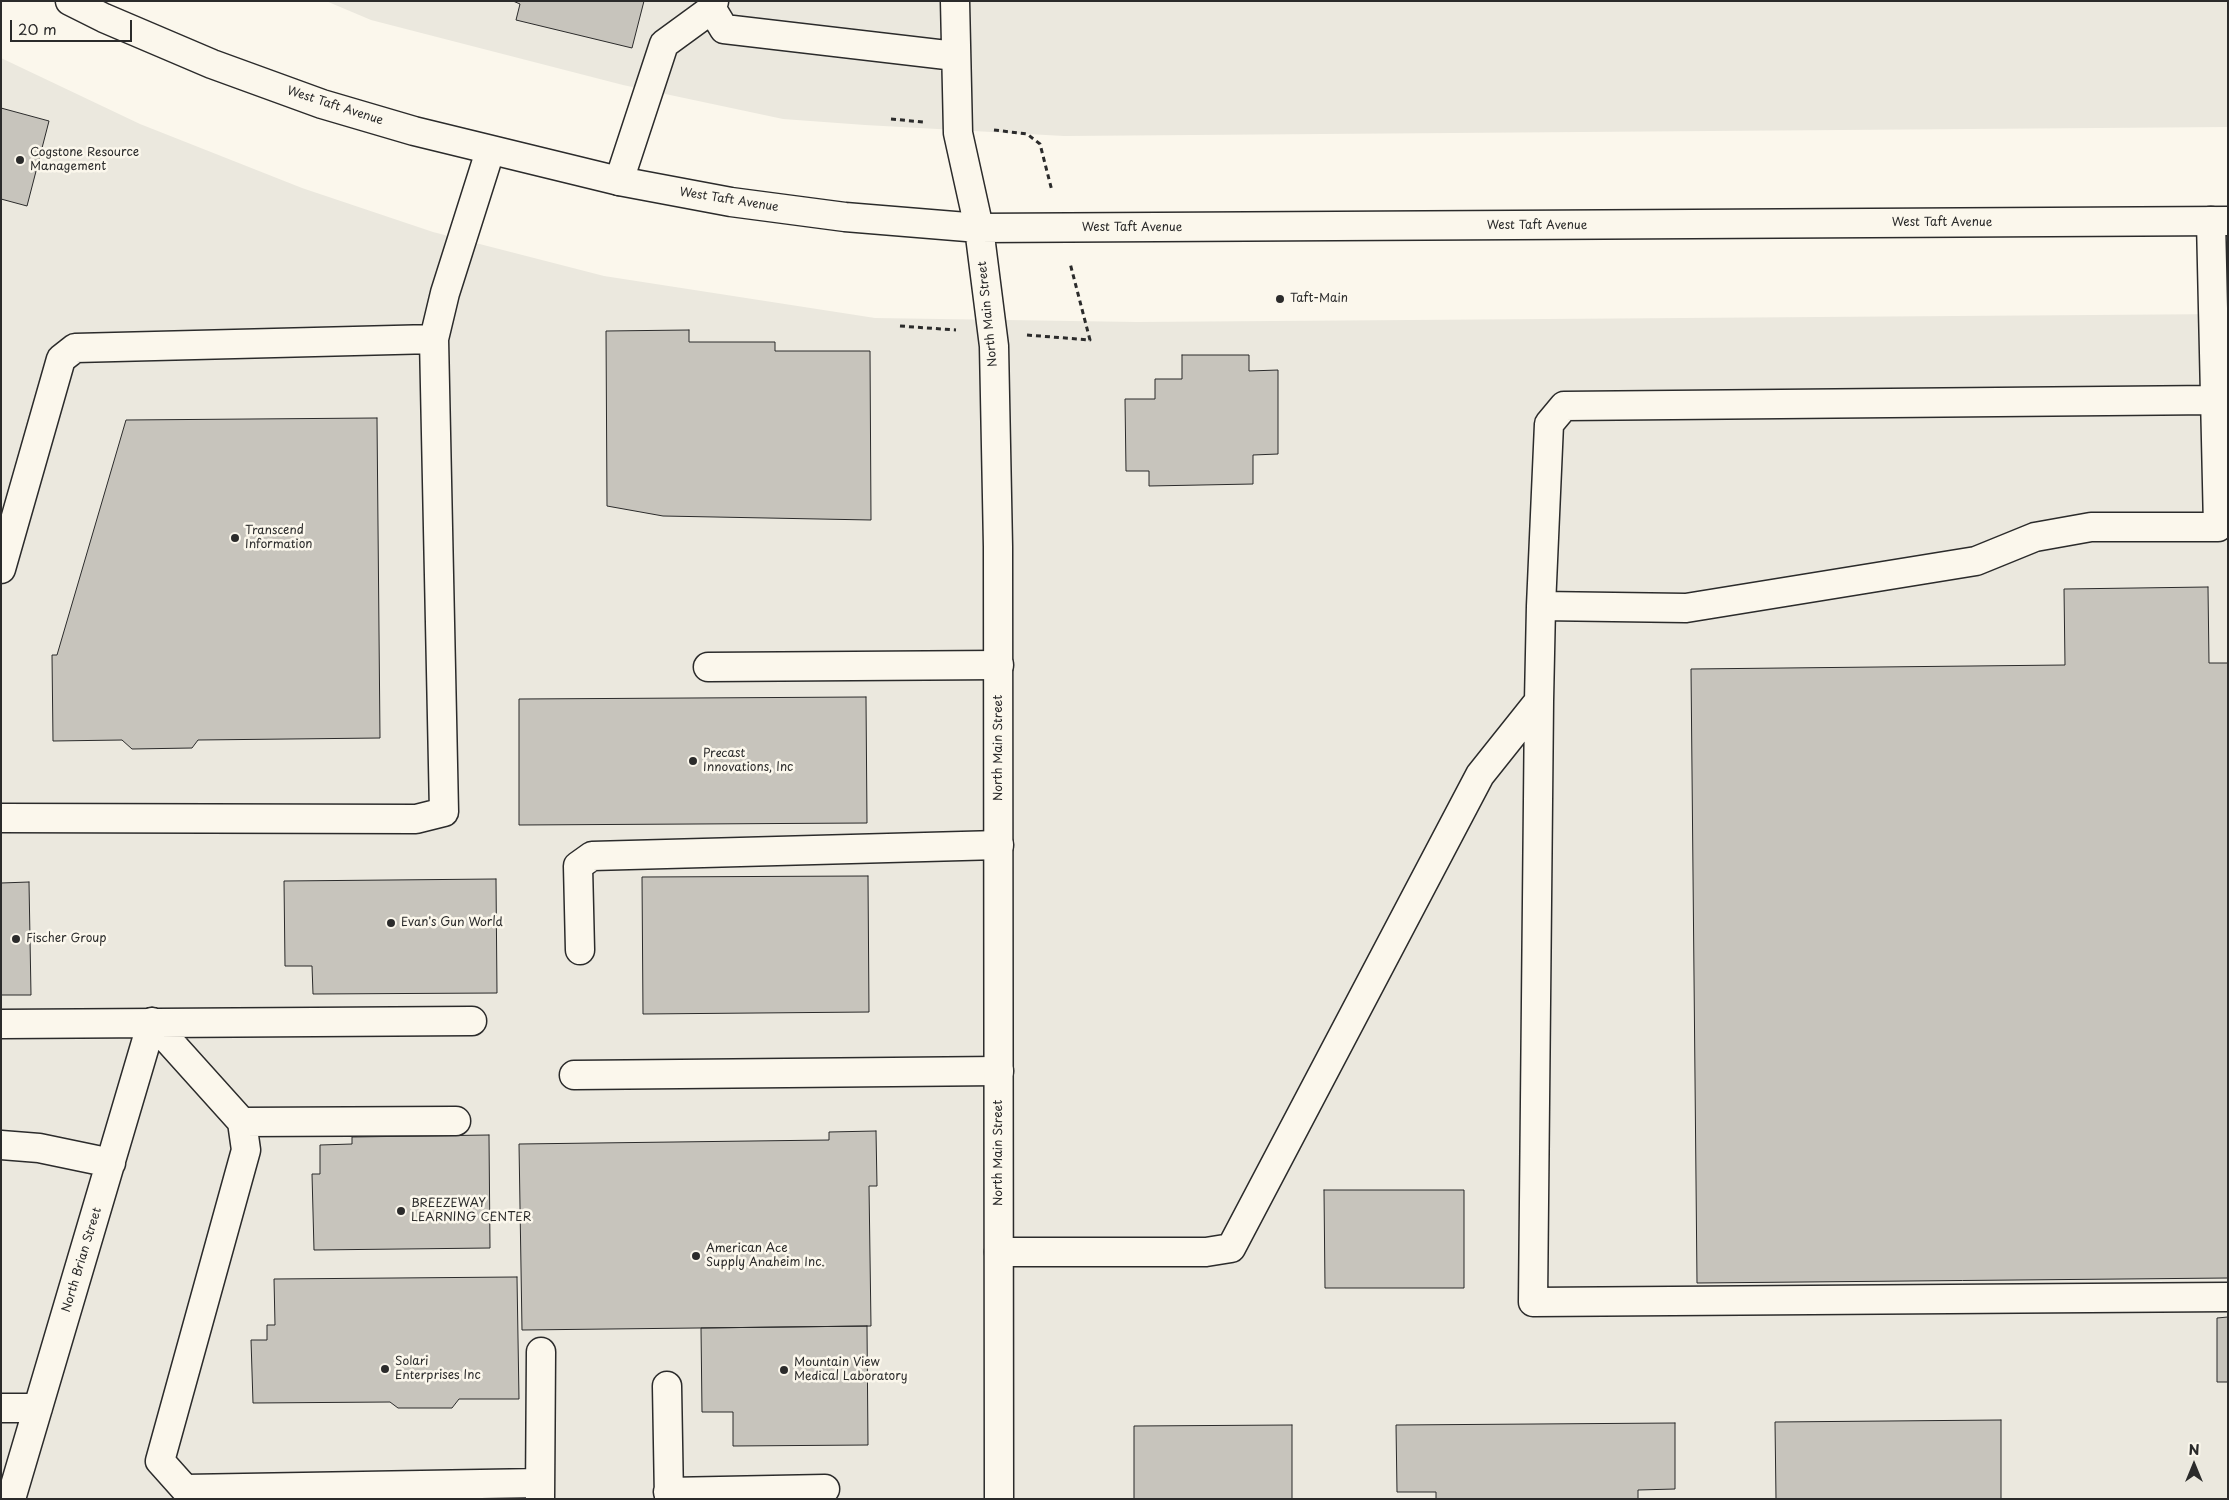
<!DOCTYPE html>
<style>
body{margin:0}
#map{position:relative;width:2229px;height:1500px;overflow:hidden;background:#fbf7ec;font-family:"Playpen Sans",sans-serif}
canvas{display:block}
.frame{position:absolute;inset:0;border:2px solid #2b2b2b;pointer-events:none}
.north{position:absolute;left:2169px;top:1440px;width:50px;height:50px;-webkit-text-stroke:4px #fbf7ec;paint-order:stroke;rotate:0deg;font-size:14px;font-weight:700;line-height:20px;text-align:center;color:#2b2b2b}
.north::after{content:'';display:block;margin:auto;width:18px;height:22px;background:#2b2b2b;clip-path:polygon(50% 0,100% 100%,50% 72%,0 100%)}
.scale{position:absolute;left:10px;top:20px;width:122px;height:22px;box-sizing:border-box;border:2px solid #2b2b2b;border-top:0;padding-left:6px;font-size:15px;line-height:18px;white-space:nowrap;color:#2b2b2b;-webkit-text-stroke:4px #fbf7ec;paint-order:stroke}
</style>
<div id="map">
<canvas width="2229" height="1500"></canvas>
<div class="frame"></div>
<div class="north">N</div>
<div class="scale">20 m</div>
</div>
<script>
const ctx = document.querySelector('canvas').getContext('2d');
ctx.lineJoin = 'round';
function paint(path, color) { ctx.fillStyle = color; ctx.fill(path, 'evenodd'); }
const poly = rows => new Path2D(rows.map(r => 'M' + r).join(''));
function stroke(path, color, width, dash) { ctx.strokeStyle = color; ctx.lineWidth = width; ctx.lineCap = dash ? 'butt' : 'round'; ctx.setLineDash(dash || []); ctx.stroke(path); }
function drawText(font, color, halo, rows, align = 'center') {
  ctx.font = font + ' "Playpen Sans",sans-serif'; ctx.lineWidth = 5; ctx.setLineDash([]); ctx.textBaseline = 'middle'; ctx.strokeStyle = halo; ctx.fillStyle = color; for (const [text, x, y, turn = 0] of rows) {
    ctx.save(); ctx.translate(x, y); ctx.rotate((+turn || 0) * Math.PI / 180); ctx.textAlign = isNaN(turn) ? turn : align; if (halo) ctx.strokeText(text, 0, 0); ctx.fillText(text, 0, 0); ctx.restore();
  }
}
paint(poly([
 [326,1,2228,1,2228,127,1064,136,865,125,783,119,623,85,371,20],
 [1,58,140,124,302,188,433,232,604,276,875,318,1137,322,2228,314,2228,1499,1,1499]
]), '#ebe8de');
const building = poly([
 [513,1,644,1,632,48,516,20,520,4,513,1],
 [1,108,49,121,27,206,1,199,1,108],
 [689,330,689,342,775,342,775,351,870,351,871,520,663,516,607,506,606,331,689,330],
 [1182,355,1249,355,1249,371,1278,370,1278,454,1253,455,1253,484,1149,486,1149,471,1126,471,1125,399,1155,399,1155,379,1182,379,1182,355],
 [377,418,380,738,198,740,192,748,132,749,122,740,53,741,52,655,57,655,126,420,377,418],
 [2208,587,2209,663,2228,663,2228,1278,1697,1283,1691,669,2065,665,2064,589,2208,587],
 [866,697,867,823,519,825,519,699,866,697],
 [868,876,869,1012,643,1014,642,877,868,876],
 [496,879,497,993,313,994,312,966,285,966,284,881,496,879],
 [29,882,31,995,1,995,1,883,29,882],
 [876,1131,877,1186,869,1186,871,1326,522,1330,519,1144,829,1140,829,1132,876,1131],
 [489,1135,490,1248,314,1250,312,1174,320,1174,320,1145,352,1144,352,1137,489,1135],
 [1324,1190,1464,1190,1464,1288,1325,1288,1324,1190],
 [517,1277,519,1399,459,1399,452,1408,398,1408,390,1402,253,1403,251,1340,267,1340,267,1325,275,1325,274,1279,517,1277],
 [2228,1317,2228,1382,2217,1382,2217,1318,2228,1317],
 [867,1326,868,1445,733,1446,733,1412,702,1412,701,1328,867,1326],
 [2001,1420,2001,1499,1776,1499,1775,1422,2001,1420],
 [1675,1423,1675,1489,1638,1490,1638,1499,1436,1499,1436,1492,1397,1492,1396,1425,1675,1423],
 [1292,1425,1292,1499,1134,1499,1134,1426,1292,1425]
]);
paint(building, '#c7c4bc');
stroke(building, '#2b2b2b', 1);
const minor = poly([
 [714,1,712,9,724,29,955,56],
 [955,1,958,133,979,228],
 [619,181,664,44,712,9],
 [1,569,61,359,75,348,434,339],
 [1541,606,1549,424,1564,406,2215,400],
 [708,667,999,665],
 [1539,701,1533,1302,2228,1297],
 [1,818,416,819,444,812,434,339,445,293,490,151],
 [580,950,578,866,592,856,999,845],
 [152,1022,242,1122,246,1150,160,1461,185,1489,540,1483],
 [1,1024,472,1021],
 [574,1075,999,1071],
 [242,1122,456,1121],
 [1,1145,39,1148,111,1163],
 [999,1252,1206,1252,1231,1248,1480,775,1539,701,1541,606,1686,608,1976,561,2035,537,2091,527,2218,527,2211,221],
 [667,1386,669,1499],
 [1,1408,38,1408],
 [668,1492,825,1489],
 [11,1499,152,1022],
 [540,1499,541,1352]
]);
const major = poly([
 [70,1,104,18,212,64,322,104,414,131,619,181,731,202,845,217,979,228,2228,221],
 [979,228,994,346,998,547,999,1499]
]);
stroke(minor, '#2b2b2b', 31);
stroke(major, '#2b2b2b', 31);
stroke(poly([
 [891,119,923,122],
 [994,130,1027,134,1040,144,1052,191],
 [900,326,956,330],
 [1027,335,1090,340,1070,263]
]), '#2b2b2b', 3, [5, 4]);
stroke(minor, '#fbf7ec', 28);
stroke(major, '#fbf7ec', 28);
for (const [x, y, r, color] of [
 [20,160,5,"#2b2b2b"],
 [1280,299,5,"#2b2b2b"],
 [235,538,5,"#2b2b2b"],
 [693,761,5,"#2b2b2b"],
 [391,923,5,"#2b2b2b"],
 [16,939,5,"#2b2b2b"],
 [401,1211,5,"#2b2b2b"],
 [696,1256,5,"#2b2b2b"],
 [385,1369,5,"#2b2b2b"],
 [784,1370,5,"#2b2b2b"]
]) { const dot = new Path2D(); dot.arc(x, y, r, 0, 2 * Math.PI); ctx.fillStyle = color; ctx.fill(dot); stroke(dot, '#fbf7ec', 2); }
drawText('12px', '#2b2b2b', '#fbf7ec', [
 ["West Taft Avenue",335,106,18],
 ["West Taft Avenue",729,200,9],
 ["West Taft Avenue",1942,223],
 ["West Taft Avenue",1537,226],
 ["West Taft Avenue",1132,228],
 ["North Main Street",988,314,-96],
 ["North Main Street",999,748,-90],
 ["North Main Street",999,1153,-90],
 ["North Brian Street",82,1260,-73]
]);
drawText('12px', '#2b2b2b', '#fbf7ec', [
 ["Cogstone Resource",30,153],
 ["Management",30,167],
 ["Taft-Main",1290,299],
 ["Transcend",245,531],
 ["Information",245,545],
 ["Precast",703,754],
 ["Innovations, Inc",703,768],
 ["Evan's Gun World",401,923],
 ["Fischer Group",26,939],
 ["BREEZEWAY",411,1204],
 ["LEARNING CENTER",411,1218],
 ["American Ace",706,1249],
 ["Supply Anaheim Inc.",706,1263],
 ["Solari",395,1362],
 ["Enterprises Inc",395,1376],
 ["Mountain View",794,1363],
 ["Medical Laboratory",794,1377]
], 'left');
</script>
